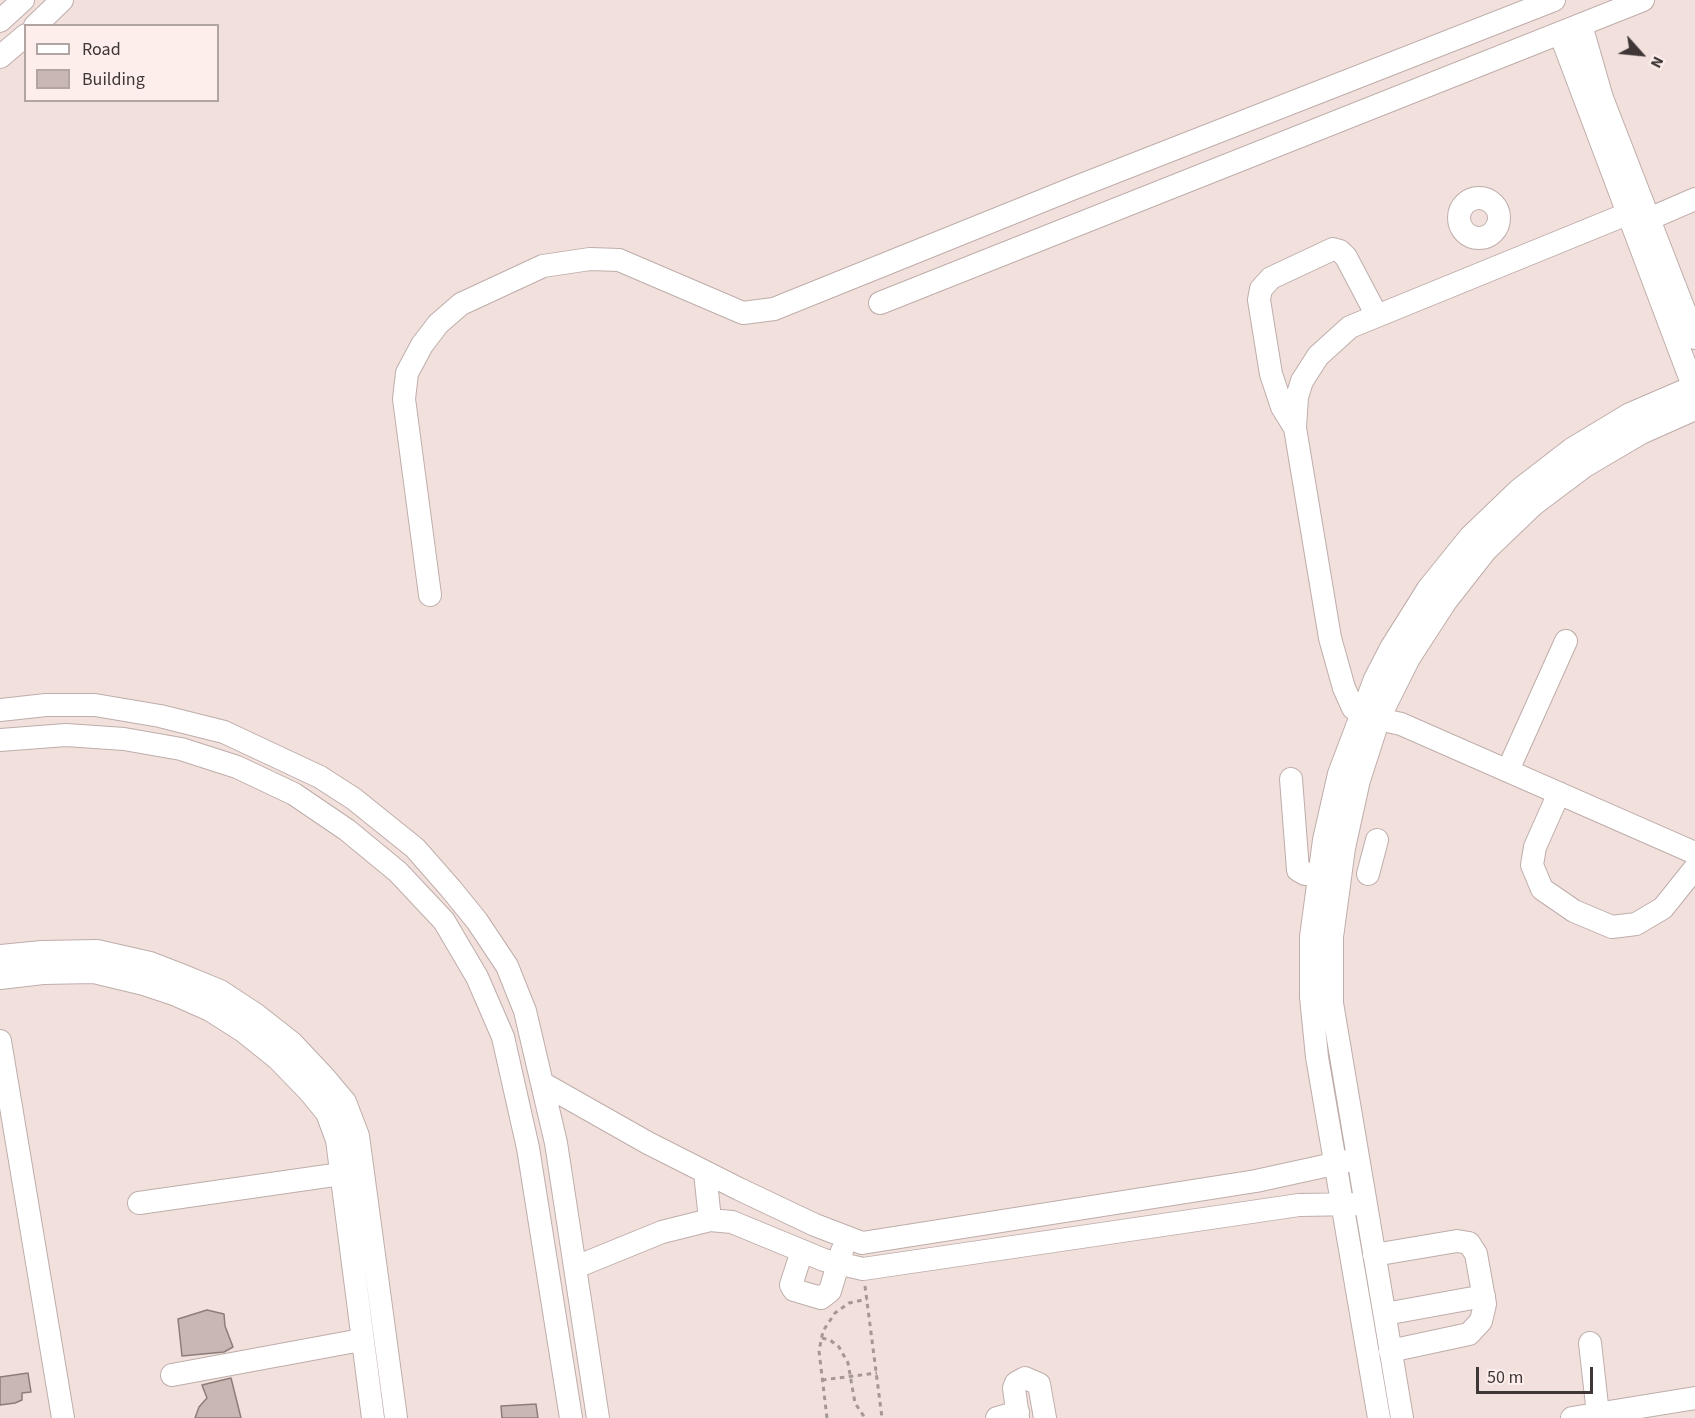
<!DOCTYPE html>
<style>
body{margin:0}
#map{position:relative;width:1695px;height:1418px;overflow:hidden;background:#f2e0dc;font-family:"Source Sans 3",sans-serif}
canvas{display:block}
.legend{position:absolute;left:24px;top:24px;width:195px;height:78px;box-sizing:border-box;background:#fdeeeb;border:2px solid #b1a5a2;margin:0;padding:8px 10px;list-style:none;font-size:18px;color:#3e3735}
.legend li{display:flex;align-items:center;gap:12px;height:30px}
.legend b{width:30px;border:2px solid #b1a5a2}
.north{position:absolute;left:1611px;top:24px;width:60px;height:60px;-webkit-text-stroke:4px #fdeeeb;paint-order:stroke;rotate:117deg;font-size:16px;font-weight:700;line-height:24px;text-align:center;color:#3e3735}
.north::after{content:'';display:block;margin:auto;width:21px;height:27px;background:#3e3735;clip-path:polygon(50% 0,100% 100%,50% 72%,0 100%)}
.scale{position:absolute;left:1476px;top:1367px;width:117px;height:27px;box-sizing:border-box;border:3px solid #3e3735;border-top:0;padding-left:8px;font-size:18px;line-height:21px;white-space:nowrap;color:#3e3735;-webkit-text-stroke:4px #fdeeeb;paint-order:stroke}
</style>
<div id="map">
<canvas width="1695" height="1418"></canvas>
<ul class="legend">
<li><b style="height:8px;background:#fff"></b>Road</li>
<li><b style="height:16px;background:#c9b7b4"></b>Building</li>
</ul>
<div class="north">N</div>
<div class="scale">50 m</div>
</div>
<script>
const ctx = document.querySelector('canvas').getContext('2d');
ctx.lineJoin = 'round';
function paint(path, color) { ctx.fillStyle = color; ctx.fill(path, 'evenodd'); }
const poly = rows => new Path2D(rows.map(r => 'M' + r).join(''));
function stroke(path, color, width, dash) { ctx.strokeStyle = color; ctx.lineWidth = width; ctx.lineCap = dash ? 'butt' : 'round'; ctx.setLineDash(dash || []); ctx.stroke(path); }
const building = poly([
 [207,1310,224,1314,225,1326,233,1347,224,1352,182,1356,178,1319,207,1310],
 [28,1373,31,1392,22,1393,22,1400,15,1403,0,1405,0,1377,28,1373],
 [231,1378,241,1418,195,1418,199,1407,207,1398,202,1385,231,1378],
 [536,1404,538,1418,502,1418,501,1406,536,1404]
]);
paint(building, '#c9b7b4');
stroke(building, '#8d7d7a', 1.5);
const minor = poly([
 [0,21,23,0],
 [1581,25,1602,98,1695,338],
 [35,26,62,0],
 [1560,33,1695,391],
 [0,57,26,35],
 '1459 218a20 20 0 1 1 40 0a20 20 0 1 1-40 0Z',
 [1627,214,1350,327,1318,356,1302,381,1297,397,1295,428,1330,638,1344,688,1353,708,1365,716,1401,724,1695,853],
 [1649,219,1695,199],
 [880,303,1643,0],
 [1295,428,1282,407,1271,374,1259,300,1261,289,1271,278,1333,249,1340,251,1346,257,1376,314],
 [430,595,404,399,407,373,422,345,438,324,461,304,543,266,590,259,619,260,743,313,774,309,1074,188,1554,0],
 [0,710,46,705,95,705,160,716,224,732,320,777,354,799,415,848,451,889,477,921,507,966,525,1011,556,1143,598,1418],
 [0,740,66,735,124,739,181,749,237,767,294,794,347,830,398,872,444,921,477,977,503,1037,528,1148,571,1418],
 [1508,770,1566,641],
 [1291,779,1298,870,1305,874,1319,873],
 [1559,793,1535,847,1532,865,1542,889,1574,911,1612,927,1636,924,1663,908,1695,868],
 [1368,874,1377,840],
 [0,956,42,952,97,951,150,963,181,975,220,991,255,1014,292,1043,324,1077,345,1102,358,1136,396,1418],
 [0,978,43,973,94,972,144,984,174,994,210,1010,243,1031,278,1059,309,1091,327,1113,337,1140,373,1418],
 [0,1041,63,1418],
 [542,1083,648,1143,739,1189,815,1225,862,1243,1256,1181,1352,1160],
 [705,1172,710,1220],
 [139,1203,341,1174],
 [802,1251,791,1285,794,1290,821,1298,830,1291,842,1251],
 [1374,1255,1457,1241,1469,1243,1476,1254,1485,1304,1481,1321,1469,1334,1390,1351],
 [576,1267,662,1232,710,1220,732,1222,824,1260,863,1269,1299,1205,1359,1204],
 [1385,1314,1484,1296],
 [1590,1343,1598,1414],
 [172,1375,361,1340],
 [997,1418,1018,1412],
 [1018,1418,1014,1388,1016,1383,1025,1378,1039,1384,1045,1418],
 [1379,1418,1317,1057,1311,997,1311,937,1324,840,1339,774,1375,679,1391,648,1428,589,1470,537,1519,490,1572,449,1630,414,1695,386],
 [1402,1418,1332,1003,1332,937,1344,848,1359,780,1379,718,1409,658,1446,601,1486,550,1533,505,1585,466,1641,433,1695,409],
 [1572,1418,1695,1398]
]);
stroke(minor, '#beadaa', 24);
stroke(poly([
 [865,1286,882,1418],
 [822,1338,830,1340,839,1347,848,1363,855,1403,865,1418],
 [822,1380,877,1373],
 [827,1418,819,1351,823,1331,835,1313,849,1303,867,1299]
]), '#a49794', 3, [4.5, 4.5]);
stroke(minor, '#fff', 22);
</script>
